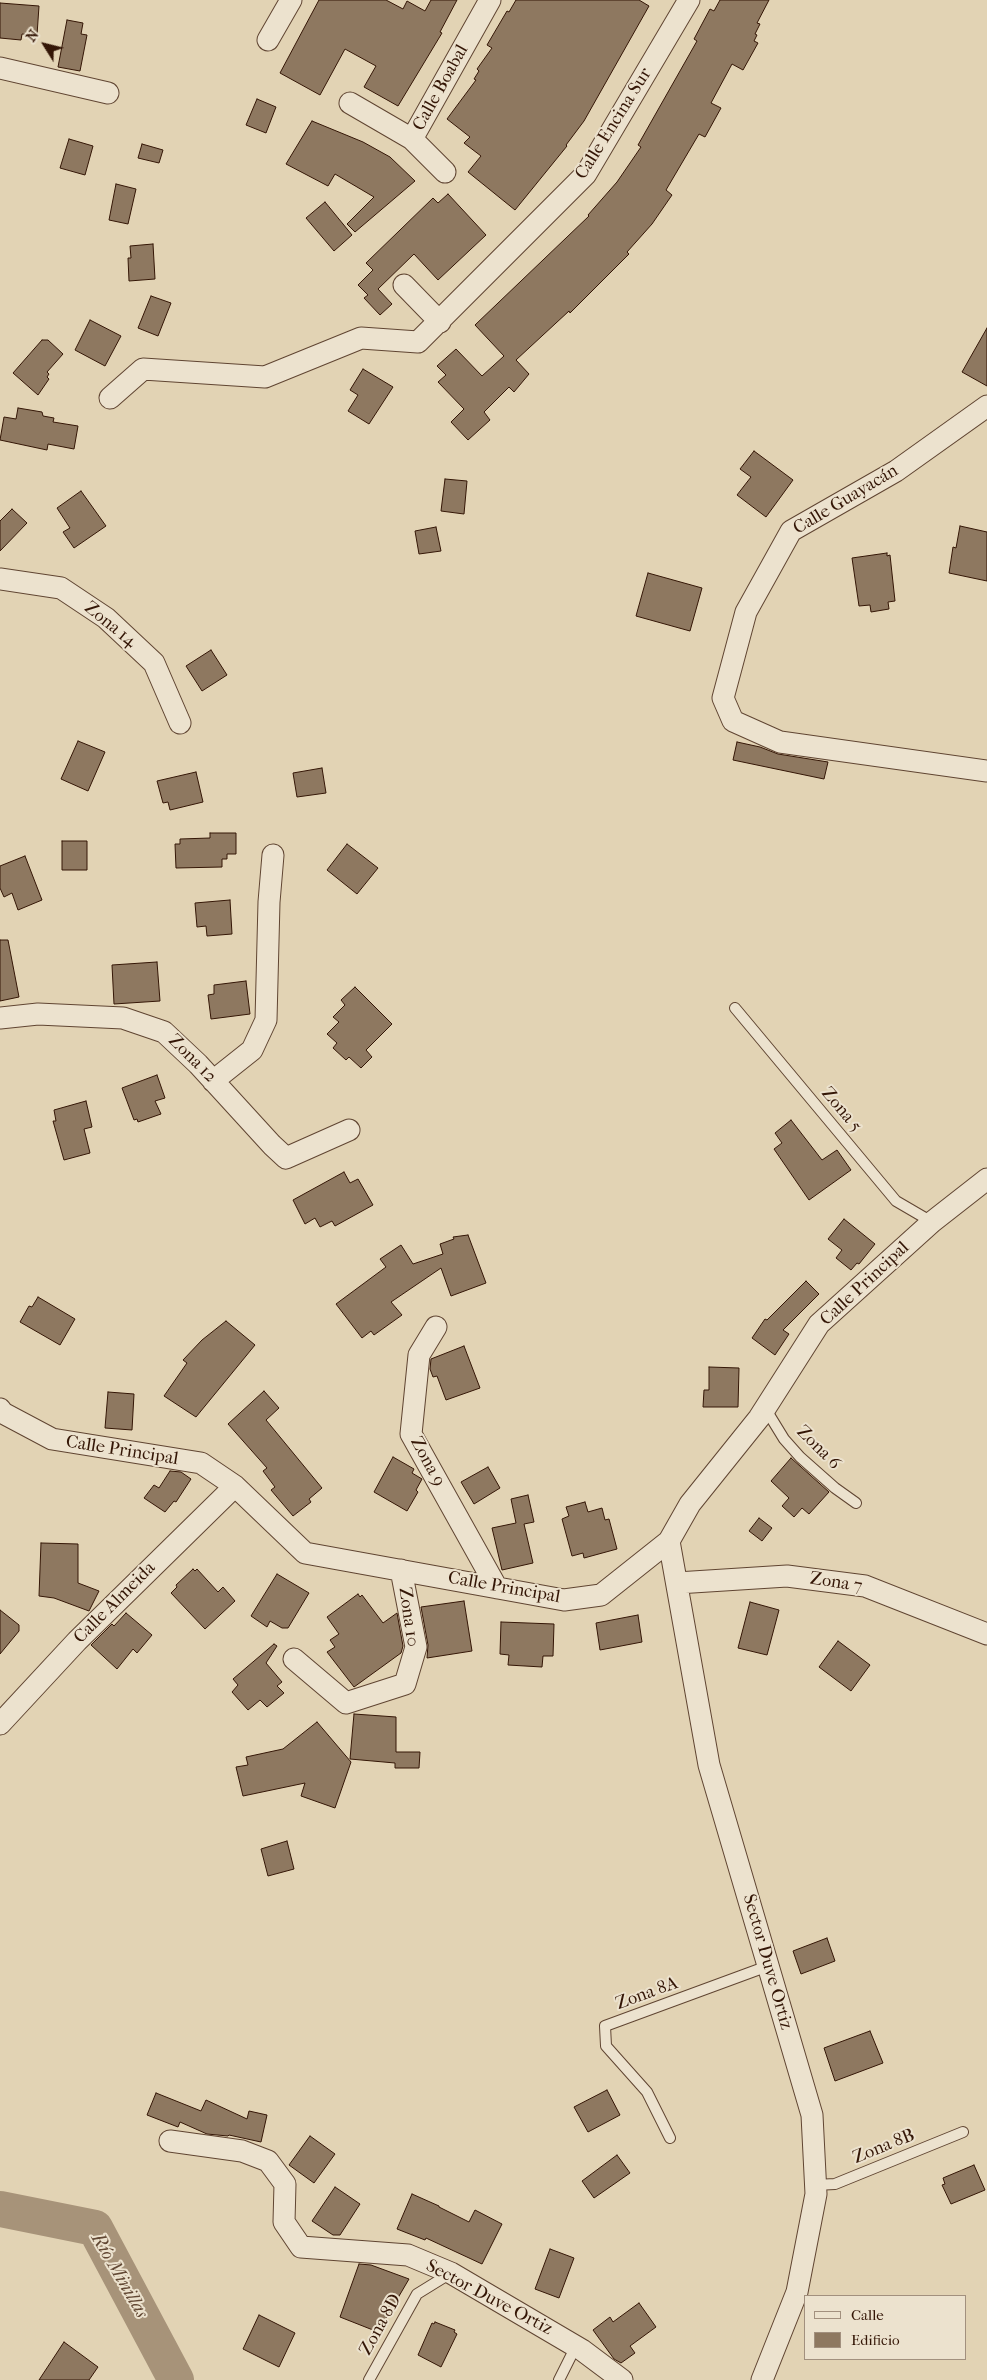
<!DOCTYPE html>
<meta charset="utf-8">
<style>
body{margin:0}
#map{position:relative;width:987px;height:2380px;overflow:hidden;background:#e2d3b4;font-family:"IM FELL French Canon",serif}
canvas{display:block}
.legend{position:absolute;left:804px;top:2295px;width:162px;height:65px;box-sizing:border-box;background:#ece2ce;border:1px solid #a2907e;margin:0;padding:6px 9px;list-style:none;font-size:15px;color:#341606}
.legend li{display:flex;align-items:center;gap:10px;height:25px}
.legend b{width:25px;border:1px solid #a2907e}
.north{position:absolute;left:20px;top:20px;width:50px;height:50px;-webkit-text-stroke:4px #ece2ce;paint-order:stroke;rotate:306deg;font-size:14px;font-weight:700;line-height:20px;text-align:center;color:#341606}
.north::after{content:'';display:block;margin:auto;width:18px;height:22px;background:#341606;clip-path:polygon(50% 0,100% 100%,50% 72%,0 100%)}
</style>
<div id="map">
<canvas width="987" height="2380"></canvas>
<ul class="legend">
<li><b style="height:6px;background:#ece2ce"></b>Calle</li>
<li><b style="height:14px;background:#8e7860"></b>Edificio</li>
</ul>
<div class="north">N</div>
</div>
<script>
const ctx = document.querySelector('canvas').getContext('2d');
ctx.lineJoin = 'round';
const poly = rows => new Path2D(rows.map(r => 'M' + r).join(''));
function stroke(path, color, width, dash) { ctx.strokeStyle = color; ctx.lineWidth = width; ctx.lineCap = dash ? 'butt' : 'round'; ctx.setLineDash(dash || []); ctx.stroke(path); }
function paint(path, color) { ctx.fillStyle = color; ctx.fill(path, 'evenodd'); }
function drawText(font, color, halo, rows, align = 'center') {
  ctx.font = font + ' "IM FELL French Canon",serif'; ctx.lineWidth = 4; ctx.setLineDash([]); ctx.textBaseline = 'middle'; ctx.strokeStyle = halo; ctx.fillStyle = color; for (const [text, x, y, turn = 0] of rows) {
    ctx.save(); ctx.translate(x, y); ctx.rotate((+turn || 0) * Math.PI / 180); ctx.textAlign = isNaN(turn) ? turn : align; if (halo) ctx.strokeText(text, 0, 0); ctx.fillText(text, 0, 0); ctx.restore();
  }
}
stroke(poly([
 [0,2209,95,2228,176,2380]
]), '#a79379', 36);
const building = poly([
 [319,0,386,0,403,9,407,1,425,11,431,0,457,0,440,32,442,33,398,106,364,87,376,66,345,49,320,95,280,73,319,0],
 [516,0,639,0,649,6,584,121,566,145,567,146,515,210,468,172,481,156,464,143,470,137,447,119,476,80,474,79,479,71,477,69,492,48,487,45,507,11,509,12,516,0],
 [720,0,769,0,757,23,760,24,755,34,757,35,754,41,758,43,743,70,732,64,711,103,721,108,705,137,699,134,666,190,672,195,652,224,627,252,629,254,570,313,569,311,516,360,529,374,514,392,509,387,484,412,490,420,468,440,451,422,464,409,438,382,446,375,437,366,456,349,482,376,504,356,475,325,589,216,588,215,617,182,641,147,638,145,697,41,694,39,710,9,714,11,720,0],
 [0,3,39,6,37,35,22,34,21,40,0,38,0,3],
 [67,20,83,23,81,34,87,35,80,71,58,67,67,20],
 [257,99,276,107,266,133,246,125,257,99],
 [312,121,363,142,390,157,415,181,355,232,347,224,374,197,335,174,328,186,286,164,312,121],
 [69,139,93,146,85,175,60,168,69,139],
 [142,144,163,150,159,163,138,158,142,144],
 [116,184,136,189,128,224,109,220,116,184],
 [448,194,486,235,438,280,414,254,378,289,392,304,380,315,364,298,368,295,358,285,373,270,366,263,433,198,438,203,448,194],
 [325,202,352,235,334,251,306,218,325,202],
 [153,244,155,279,129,281,128,258,131,258,130,246,153,244],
 [151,296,171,303,158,336,138,328,151,296],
 [90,320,121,336,105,366,75,350,90,320],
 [987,328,987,386,962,372,987,328],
 [42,340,48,340,63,354,47,372,49,374,47,377,49,379,38,395,13,373,42,340],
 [363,369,393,387,369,424,348,411,358,395,350,390,363,369],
 [18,408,42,412,43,416,54,418,53,422,78,426,74,449,48,444,47,450,0,440,4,417,16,419,18,408],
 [754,451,793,480,766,517,737,495,751,477,740,469,754,451],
 [445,479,467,481,464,514,441,511,445,479],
 [81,491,106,526,74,548,63,532,70,528,57,508,81,491],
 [12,509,27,523,0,551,0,521,12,509],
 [960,526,987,532,987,581,949,573,953,547,956,548,960,526],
 [436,527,441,551,419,554,415,531,436,527],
 [887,553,887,556,890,555,895,601,888,602,889,609,871,612,870,605,859,606,852,558,887,553],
 [648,573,702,588,690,631,636,616,648,573],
 [211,650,227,675,202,691,186,666,211,650],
 [78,741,105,752,88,791,61,779,78,741],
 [737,742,760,747,778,754,828,762,824,779,733,760,737,742],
 [322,768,326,793,297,797,293,773,322,768],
 [196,772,203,802,170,810,168,802,163,803,157,781,196,772],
 [210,833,236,833,236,854,227,854,227,859,222,859,222,867,176,868,175,844,180,844,180,839,210,838,210,833],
 [62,841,87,841,87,870,62,870,62,841],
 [347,844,378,868,357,894,327,870,347,844],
 [25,856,42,900,18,910,12,893,4,897,0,888,0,866,25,856],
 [230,900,232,934,207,936,206,926,197,927,195,903,230,900],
 [0,940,8,940,19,997,0,1001,0,940],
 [157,962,160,1001,114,1004,112,965,157,962],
 [246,981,250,1014,211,1019,208,995,214,994,214,985,246,981],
 [355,987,392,1024,366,1050,372,1057,361,1068,349,1057,346,1060,333,1048,337,1043,327,1034,339,1022,333,1017,345,1005,341,1000,355,987],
 [157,1075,165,1098,155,1101,161,1114,138,1122,137,1119,134,1120,122,1088,157,1075],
 [86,1101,92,1127,84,1129,90,1153,64,1160,53,1121,56,1121,54,1110,86,1101],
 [791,1120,822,1160,837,1150,851,1170,809,1200,774,1149,782,1143,775,1133,791,1120],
 [344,1172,350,1183,358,1179,373,1205,335,1226,332,1221,320,1227,315,1218,305,1224,293,1200,344,1172],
 [844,1219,875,1244,859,1264,857,1263,851,1270,836,1258,842,1250,828,1239,844,1219],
 [468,1235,486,1283,451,1296,441,1268,391,1302,402,1315,374,1335,371,1331,362,1338,336,1304,386,1267,380,1259,401,1245,413,1264,443,1254,440,1244,454,1239,453,1237,468,1235],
 [806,1281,819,1294,783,1330,789,1334,775,1355,752,1338,765,1319,767,1320,806,1281],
 [38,1297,75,1319,60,1345,20,1322,29,1306,32,1307,38,1297],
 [226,1321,255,1345,196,1417,164,1396,187,1363,183,1360,202,1340,226,1321],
 [464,1346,480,1388,446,1400,437,1376,433,1377,430,1369,431,1359,464,1346],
 [709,1367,739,1368,738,1407,703,1407,704,1390,709,1390,709,1367],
 [264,1391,279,1408,266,1420,322,1488,309,1499,311,1502,293,1516,271,1490,275,1487,263,1471,267,1468,228,1424,264,1391],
 [108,1392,134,1394,132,1430,105,1428,108,1392],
 [393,1457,414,1469,412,1473,422,1479,416,1490,418,1492,407,1511,374,1492,393,1457],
 [791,1458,829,1492,809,1514,802,1508,794,1517,782,1506,789,1498,771,1481,791,1458],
 [488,1467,500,1488,474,1504,461,1482,488,1467],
 [170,1471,181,1472,191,1479,176,1502,174,1501,165,1512,144,1498,154,1485,159,1488,170,1471],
 [528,1495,534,1522,524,1524,533,1563,502,1570,492,1528,516,1523,511,1499,528,1495],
 [585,1502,588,1512,602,1508,605,1520,609,1519,617,1549,584,1558,583,1553,572,1556,562,1519,569,1516,566,1507,585,1502],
 [759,1518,772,1528,762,1541,749,1531,759,1518],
 [41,1543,78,1544,78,1583,99,1591,89,1611,54,1598,39,1596,41,1543],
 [193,1569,195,1571,197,1569,218,1592,223,1587,235,1601,205,1629,171,1593,177,1587,176,1585,193,1569],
 [277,1574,309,1593,288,1628,282,1628,270,1621,267,1627,251,1616,277,1574],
 [358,1594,360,1597,362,1595,383,1623,397,1613,403,1646,401,1653,354,1687,327,1652,335,1647,330,1640,339,1634,327,1617,358,1594],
 [464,1601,472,1651,427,1658,428,1645,421,1607,464,1601],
 [750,1602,779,1610,767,1655,738,1648,750,1602],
 [0,1610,19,1625,19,1631,0,1654,0,1610],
 [126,1613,152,1635,137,1653,133,1649,117,1669,91,1645,112,1624,114,1626,126,1613],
 [638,1615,642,1642,600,1650,596,1623,638,1615],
 [501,1622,554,1624,553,1656,543,1656,542,1667,508,1665,509,1655,500,1654,501,1622],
 [838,1641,870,1665,851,1691,819,1667,838,1641],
 [274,1644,277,1646,266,1663,282,1682,277,1686,284,1693,267,1707,260,1700,248,1710,232,1692,238,1685,233,1679,274,1644],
 [354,1714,396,1717,396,1752,420,1752,419,1768,395,1768,395,1763,350,1759,354,1714],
 [317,1722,351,1762,335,1808,301,1796,305,1783,243,1796,236,1767,248,1765,246,1757,283,1749,317,1722],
 [287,1841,294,1869,268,1876,261,1849,287,1841],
 [827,1938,835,1961,801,1974,793,1951,827,1938],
 [870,2031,883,2063,835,2081,824,2048,870,2031],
 [607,2090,620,2115,588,2132,574,2107,607,2090],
 [156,2093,201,2111,206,2100,247,2119,249,2111,267,2115,261,2142,229,2135,228,2136,207,2134,180,2122,178,2127,147,2115,156,2093],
 [310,2136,335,2154,314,2183,289,2165,310,2136],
 [617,2155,630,2173,594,2198,582,2181,617,2155],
 [974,2165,985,2190,951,2204,942,2185,945,2184,943,2178,974,2165],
 [335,2187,360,2204,340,2235,333,2235,312,2221,335,2187],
 [412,2194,439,2206,439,2207,469,2222,475,2210,502,2224,482,2264,426,2238,425,2240,397,2229,412,2194],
 [550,2249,574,2258,559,2298,535,2289,550,2249],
 [359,2264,371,2265,409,2279,378,2332,340,2317,359,2264],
 [639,2303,656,2327,630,2346,635,2353,621,2363,614,2359,593,2330,610,2317,613,2322,639,2303],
 [259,2315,295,2333,279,2367,243,2349,259,2315],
 [435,2322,455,2330,454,2332,457,2334,441,2367,418,2355,432,2323,434,2324,435,2322],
 [64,2342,98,2367,89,2380,39,2380,64,2342]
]);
paint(building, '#8e7860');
stroke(building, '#341606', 1);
const service = poly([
 [735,1008,896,1201,932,1222],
 [765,1408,784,1439,800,1457,835,1488,856,1503],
 [670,2138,647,2092,606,2046,605,2026,768,1966],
 [815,2185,835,2184,963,2132],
 [369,2380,417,2294,451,2273],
 [559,2380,576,2346]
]);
const minor = poly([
 [268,40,291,0],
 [0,68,108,93],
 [350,103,412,139,445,172],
 [412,139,490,0],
 [404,285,440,322],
 [110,398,143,369,265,377,361,338,418,342,586,174,689,0],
 [987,406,896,471,791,531,746,612,723,698,733,721,780,742,987,771],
 [0,579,61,588,106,618,154,663,180,723],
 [0,1018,38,1014,123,1018,164,1032,198,1064,272,1145,286,1158,349,1130],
 [213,1081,252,1050,266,1020,269,902,273,855],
 [436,1327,419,1355,411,1434,497,1588],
 [0,1409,3,1413,52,1439,201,1463,235,1486,305,1553,564,1600,601,1595,669,1541,690,1504,759,1418,819,1324,932,1222,987,1179],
 [669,1541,709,1765,812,2115,816,2194,797,2292,762,2380],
 [677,1583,787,1576,865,1586,987,1634],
 [294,1659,346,1703,405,1684,416,1647,401,1570],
 [0,1724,77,1641,235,1486],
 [170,2141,242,2151,268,2161,285,2184,284,2222,301,2247,408,2255,451,2273,582,2350,622,2380]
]);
stroke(service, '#604532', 12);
stroke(minor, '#604532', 23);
stroke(service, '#ece2ce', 10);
stroke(minor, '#ece2ce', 21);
drawText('18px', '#341606', '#ece2ce', [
 ["Calle Boabal",441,88,-61],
 ["Calle Encina Sur",614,124,-58],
 ["Calle Guayacán",846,500,-31],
 ["Zona 14",110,625,39],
 ["Zona 12",192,1059,45],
 ["Zona 5",841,1110,50],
 ["Calle Principal",865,1284,-43],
 ["Zona 6",818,1448,45],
 ["Calle Principal",122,1451,9],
 ["Zona 9",427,1462,62],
 ["Zona 7",836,1583,9],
 ["Calle Principal",504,1588,10],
 ["Calle Almeida",115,1603,-45],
 ["Zona 10",408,1617,82],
 ["Sector Duve Ortiz",767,1962,74],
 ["Zona 8A",647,1994,-20],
 ["Zona 8B",884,2147,-22],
 ["Sector Duve Ortiz",489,2298,28],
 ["Zona 8D",381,2325,-61]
]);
drawText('italic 19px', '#624834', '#ece2ce', [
 ["Río Minillas",119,2276,60]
]);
</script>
